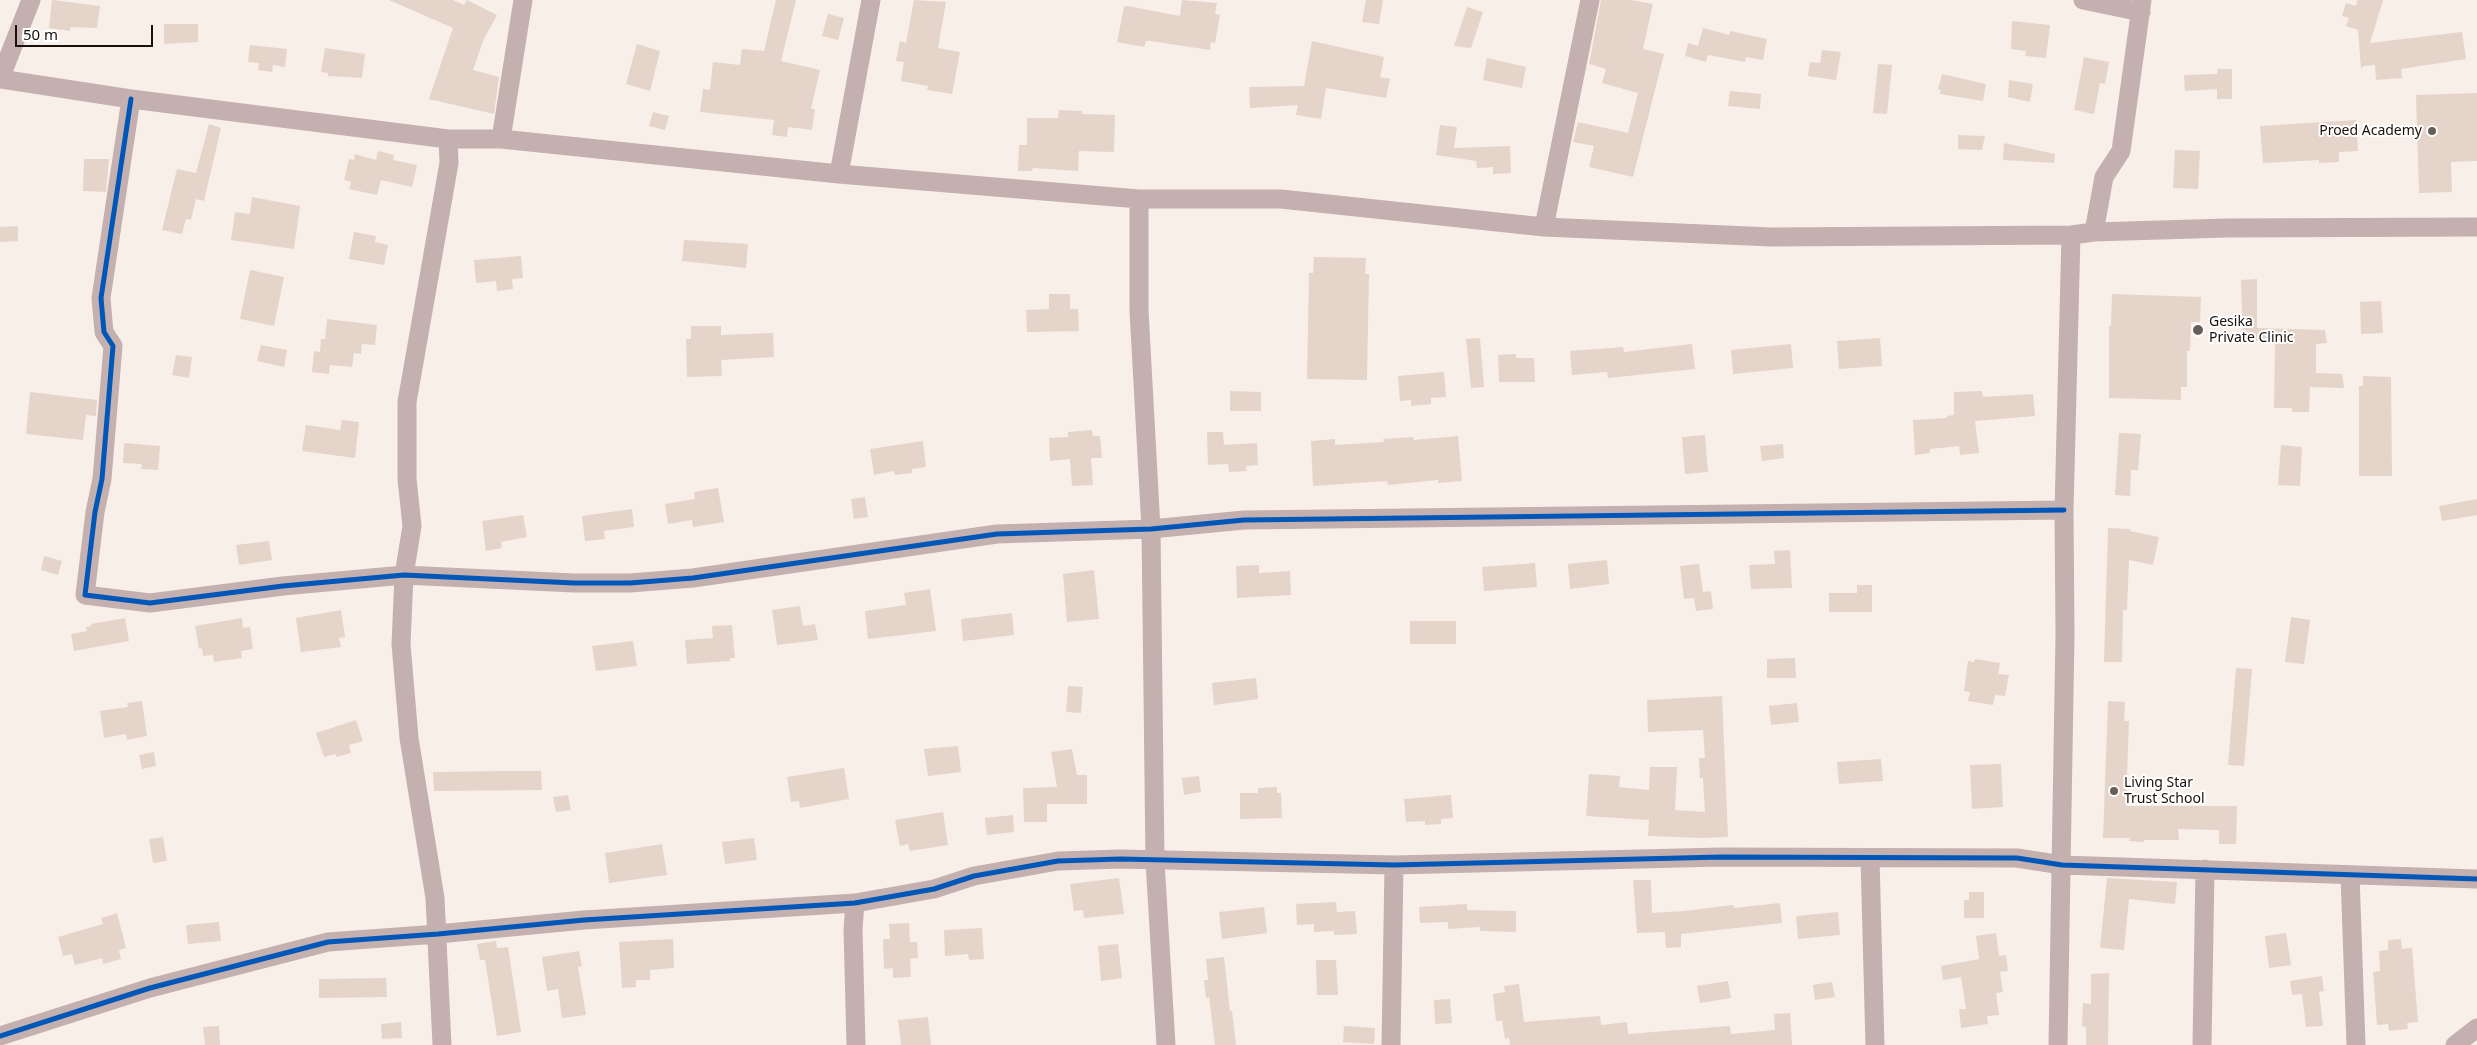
<!DOCTYPE html>
<style>
body{margin:0}
#map{position:relative;width:2477px;height:1045px;overflow:hidden;background:#f9efe9;font-family:"Noto Sans",sans-serif}
canvas{display:block}
.scale{position:absolute;left:15px;top:25px;width:138px;height:22px;box-sizing:border-box;border:2px solid #19100a;border-top:0;padding-left:6px;font-size:15px;line-height:18px;white-space:nowrap;color:#19100a;-webkit-text-stroke:4px #fff;paint-order:stroke}
</style>
<div id="map">
<canvas width="2477" height="1045"></canvas>
<div class="scale">50 m</div>
</div>
<script>
const ctx = document.querySelector('canvas').getContext('2d');
ctx.lineJoin = 'round';
function paint(path, color) { ctx.fillStyle = color; ctx.fill(path, 'evenodd'); }
const poly = rows => new Path2D(rows.map(r => 'M' + r).join(''));
function stroke(path, color, width, dash) { ctx.strokeStyle = color; ctx.lineWidth = width; ctx.lineCap = dash ? 'butt' : 'round'; ctx.setLineDash(dash || []); ctx.stroke(path); }
function drawText(font, color, halo, rows, align = 'center') {
  ctx.font = font + ' "Noto Sans",sans-serif'; ctx.lineWidth = 4; ctx.setLineDash([]); ctx.textBaseline = 'middle'; ctx.strokeStyle = halo; ctx.fillStyle = color; for (const [text, x, y, turn = 0] of rows) {
    ctx.save(); ctx.translate(x, y); ctx.rotate((+turn || 0) * Math.PI / 180); ctx.textAlign = isNaN(turn) ? turn : align; if (halo) ctx.strokeText(text, 0, 0); ctx.fillText(text, 0, 0); ctx.restore();
  }
}
paint(poly([
 [52,0,100,6,97,28,71,27,70,31,49,28],
 [389,0,453,0,464,5,467,0,497,15,483,41,473,70,499,77,494,114,429,99,453,28],
 [776,0,796,0,781,61,820,70,811,109,815,109,812,130,788,127,787,137,772,135,774,120,700,112,703,89,710,90,713,62,740,65,742,49,764,51],
 [914,0,946,2,938,48,960,52,952,94,927,90,928,86,901,81,904,62,896,61,900,41,906,43],
 [1182,0,1217,3,1215,14,1220,15,1215,43,1211,42,1210,50,1150,41,1146,41,1144,47,1117,42,1124,7,1127,6,1180,16],
 [1366,0,1383,0,1379,24,1362,22],
 [1601,0,1631,0,1653,4,1643,49,1664,54,1633,177,1589,167,1594,146,1573,142,1578,122,1628,133,1638,93,1602,83,1606,69,1589,64],
 [2357,0,2383,0,2370,43,2462,32,2466,59,2401,69,2402,78,2376,80,2375,65,2364,66,2361,68,2358,30,2346,26,2349,18,2342,16,2346,3,2356,6],
 [1467,7,1483,12,1471,48,1454,46],
 [828,14,844,18,838,40,822,36],
 [2012,21,2050,25,2046,58,2025,56,2026,51,2011,49],
 [164,24,198,24,198,42,164,44],
 [1703,28,1729,35,1730,31,1767,39,1763,60,1746,57,1745,62,1708,55,1706,62,1685,56,1688,43,1698,46],
 [1312,41,1384,57,1380,77,1390,79,1386,98,1326,88,1321,119,1296,115,1298,105,1250,108,1249,87,1304,86],
 [637,44,660,51,650,91,626,84],
 [250,45,287,49,285,67,273,65,272,72,258,70,259,63,248,62],
 [325,48,365,54,362,78,328,76,328,73,321,72],
 [1822,50,1841,52,1836,80,1808,76,1810,62,1820,63],
 [2084,57,2109,62,2105,84,2100,83,2094,114,2074,110],
 [1487,58,1526,67,1522,88,1483,80],
 [1878,64,1892,65,1887,114,1873,113],
 [2218,69,2232,69,2232,99,2217,99,2217,89,2185,91,2184,75,2217,74],
 [1942,74,1986,84,1983,101,1940,94,1941,90,1938,89],
 [2009,80,2033,84,2030,102,2008,97],
 [1730,91,1761,94,1760,109,1728,106],
 [2477,93,2477,161,2451,162,2452,192,2419,193,2416,95],
 [1059,110,1082,111,1082,114,1115,115,1114,152,1079,151,1078,171,1033,168,1032,171,1018,171,1019,145,1027,145,1027,118,1058,118],
 [653,112,669,116,665,130,649,126],
 [2356,120,2358,151,2339,152,2339,162,2319,163,2319,160,2263,163,2260,126],
 [209,124,221,128,204,201,196,199,191,220,186,219,182,234,162,230,177,169,196,173],
 [1440,125,1457,127,1454,148,1510,146,1511,173,1493,174,1493,167,1477,168,1476,161,1436,155],
 [1958,135,1985,136,1982,150,1958,149],
 [2004,143,2055,154,2054,163,2003,160],
 [2175,150,2200,151,2198,189,2173,188],
 [378,151,394,155,393,160,417,165,412,187,381,180,377,195,349,189,351,182,344,180,349,159,354,160,355,154,376,160],
 [84,159,109,159,106,192,83,191],
 [252,197,300,206,294,249,231,240,235,212,250,214],
 [18,226,18,241,0,242,0,227],
 [354,232,376,236,375,242,388,245,384,265,349,259],
 [684,240,748,244,746,268,682,261],
 [521,256,523,278,512,279,513,289,497,291,496,281,476,283,474,260],
 [1314,257,1366,258,1365,274,1369,274,1367,380,1307,379,1309,273,1313,273],
 [250,270,284,277,274,326,240,319],
 [2257,279,2257,328,2325,330,2327,343,2316,344,2316,373,2342,374,2344,388,2310,387,2309,412,2292,412,2292,408,2274,408,2275,344,2263,343,2263,340,2243,342,2241,280],
 [1049,294,1070,294,1070,309,1078,309,1079,331,1027,332,1026,310,1049,309],
 [2112,294,2201,297,2200,322,2191,322,2190,351,2187,351,2187,387,2181,387,2181,400,2109,398,2109,326,2111,326],
 [2381,301,2383,333,2361,334,2360,302],
 [327,319,377,325,375,345,362,344,361,354,354,353,352,367,330,365,329,374,312,372,314,351,320,352,321,339,325,339],
 [691,326,721,326,721,335,773,333,774,357,721,360,722,376,687,377,686,339,691,339],
 [1480,338,1484,387,1471,388,1466,339],
 [1880,338,1882,366,1839,369,1837,341],
 [1692,344,1695,369,1608,378,1607,372,1572,375,1570,351,1623,347,1624,352],
 [1791,344,1793,368,1733,374,1731,350],
 [261,345,287,350,284,367,257,361],
 [1516,354,1516,358,1534,358,1535,382,1499,382,1498,355],
 [176,355,192,357,189,378,172,375],
 [1444,372,1446,397,1431,398,1431,404,1411,406,1411,400,1400,401,1398,376],
 [2363,376,2391,377,2392,476,2359,476,2359,386,2363,386],
 [1230,391,1261,392,1261,411,1230,411],
 [1982,391,1983,397,2033,394,2035,416,1975,421,1979,453,1960,455,1959,446,1930,449,1930,453,1915,455,1913,420,1947,418,1947,416,1954,415,1954,392],
 [30,392,97,400,96,416,86,415,83,440,26,434],
 [342,420,359,422,355,458,302,451,306,425,340,430],
 [1092,430,1093,436,1100,436,1102,458,1091,458,1093,485,1072,486,1070,459,1050,461,1049,438,1068,437,1068,432],
 [1207,432,1223,432,1224,445,1257,443,1258,465,1246,466,1247,471,1229,472,1228,464,1208,465],
 [2119,433,2141,434,2138,470,2131,470,2130,496,2115,495],
 [1705,435,1708,472,1685,474,1682,437],
 [1458,436,1462,481,1438,483,1438,480,1388,485,1387,481,1313,486,1311,441,1335,439,1335,445,1384,442,1383,439,1413,437,1414,440],
 [923,441,926,467,912,469,912,473,895,475,894,471,874,475,870,449],
 [124,443,160,446,158,470,141,469,142,464,123,463],
 [1783,444,1784,458,1762,461,1760,446],
 [2281,445,2302,447,2300,486,2278,485],
 [718,488,724,522,693,527,692,520,668,524,665,504,695,499,694,492],
 [865,497,868,517,854,519,851,499],
 [2477,499,2477,515,2442,521,2439,506],
 [632,509,634,527,604,531,605,539,585,541,582,516],
 [523,515,527,537,501,542,502,548,486,551,482,521],
 [2108,528,2130,529,2130,531,2159,537,2153,565,2129,560,2127,610,2123,610,2122,662,2104,662],
 [269,541,272,560,239,565,236,545],
 [1790,550,1792,588,1751,589,1749,565,1775,564,1774,551],
 [44,556,62,561,58,575,41,570],
 [1607,560,1609,584,1570,589,1568,564],
 [1535,563,1537,587,1484,591,1482,567],
 [1699,564,1703,592,1711,591,1713,609,1696,611,1694,598,1684,599,1680,566],
 [1259,565,1259,573,1290,571,1291,595,1237,598,1236,566],
 [1094,570,1099,619,1067,622,1063,574],
 [1857,585,1872,585,1872,612,1829,612,1829,593,1857,593],
 [930,589,936,631,868,639,865,611,906,605,904,593],
 [800,606,803,626,815,624,818,640,777,645,772,610],
 [341,610,345,637,339,638,341,647,301,652,296,618],
 [1012,613,1014,635,963,641,961,619],
 [2291,617,2310,620,2304,664,2285,662],
 [125,618,129,641,74,651,71,634,87,631,86,627,91,626,91,624],
 [242,618,243,628,250,627,253,649,241,651,242,658,214,662,213,655,203,656,202,648,199,649,195,626],
 [1410,621,1456,621,1456,644,1410,644],
 [732,625,735,658,730,658,730,661,687,664,685,640,713,638,712,626],
 [633,641,637,666,596,671,592,646],
 [1795,658,1796,678,1767,678,1767,659],
 [1975,659,2000,663,1998,674,2009,675,2005,696,1995,695,1993,705,1968,701,1970,692,1964,691,1968,661,1974,662],
 [2236,668,2252,669,2244,766,2228,765],
 [1256,678,1258,699,1214,705,1212,683],
 [1068,686,1083,687,1081,713,1066,712],
 [1722,696,1728,837,1701,838,1648,836,1649,820,1586,816,1589,774,1620,776,1619,787,1649,790,1650,767,1677,767,1675,810,1705,812,1703,778,1700,778,1699,758,1705,758,1703,730,1648,732,1647,700],
 [142,701,147,736,127,740,126,734,104,738,100,711,128,707,127,703],
 [2108,701,2125,702,2124,721,2129,721,2126,806,2237,806,2236,844,2219,844,2219,830,2178,829,2179,840,2144,840,2144,842,2129,841,2130,838,2103,838],
 [1797,703,1799,722,1771,725,1769,706],
 [356,720,363,741,349,745,351,753,337,757,335,754,324,757,316,733],
 [958,746,961,772,928,776,924,749],
 [1072,749,1077,775,1087,775,1087,804,1047,804,1047,822,1024,822,1023,788,1057,787,1051,752],
 [154,752,156,766,142,769,139,755],
 [1881,759,1883,781,1839,784,1837,762],
 [2001,764,2003,807,1972,809,1970,765],
 [844,768,849,799,800,808,799,801,791,802,787,777],
 [504,771,541,771,542,790,434,791,433,772],
 [1199,776,1201,792,1184,795,1182,778],
 [1277,787,1277,793,1281,793,1282,818,1240,819,1240,793,1258,793,1258,788],
 [568,795,571,810,556,812,553,797],
 [1451,795,1453,818,1441,819,1441,824,1425,825,1425,821,1406,822,1404,799],
 [943,812,948,845,910,851,908,844,900,846,895,820],
 [1013,815,1014,832,987,835,985,818],
 [163,837,167,861,153,863,149,839],
 [754,838,757,860,725,864,722,842],
 [662,844,667,875,609,883,605,853],
 [1119,878,1124,914,1084,918,1083,910,1074,911,1070,884],
 [2107,878,2177,882,2175,904,2129,899,2124,950,2100,948],
 [1633,880,1651,880,1652,913,1684,911,1733,905,1734,908,1780,903,1782,923,1681,934,1681,947,1666,948,1665,932,1637,933],
 [1969,892,1984,892,1984,918,1964,918,1964,900,1969,900],
 [1336,902,1337,912,1355,911,1357,934,1334,935,1334,931,1314,932,1314,924,1297,925,1296,904],
 [1467,904,1467,910,1516,911,1516,932,1480,931,1480,927,1448,929,1448,922,1420,923,1419,907],
 [1264,907,1267,933,1222,939,1219,912],
 [1838,912,1840,935,1798,939,1796,916],
 [117,913,126,948,119,950,121,959,103,964,102,958,75,965,72,954,63,956,58,937,103,924,101,918],
 [219,922,221,941,188,944,186,925],
 [909,923,910,942,917,942,918,958,910,959,911,977,893,978,893,968,884,969,883,939,890,939,889,924],
 [982,928,984,959,969,960,968,954,945,956,944,930],
 [1996,933,1999,956,2006,955,2008,971,2000,972,2003,992,1996,993,1999,1015,1987,1016,1988,1024,1961,1028,1959,1009,1966,1009,1961,977,1943,980,1941,966,1979,959,1976,936],
 [2286,933,2291,965,2269,968,2265,936],
 [673,939,674,968,650,970,650,980,636,980,636,987,622,988,619,942],
 [2401,939,2402,949,2412,948,2418,1022,2407,1023,2408,1029,2389,1031,2388,1024,2377,1025,2373,972,2380,971,2379,951,2388,950,2388,940],
 [496,941,497,948,508,947,521,1032,497,1036,485,960,480,960,477,944],
 [1118,944,1122,978,1101,981,1098,946],
 [579,951,582,966,578,967,586,1015,562,1018,558,989,547,991,542,957],
 [1224,957,1230,1011,1232,1011,1236,1045,1215,1045,1209,997,1206,998,1204,980,1208,980,1206,959],
 [1316,960,1336,960,1338,995,1317,995],
 [2109,973,2108,1045,2086,1045,2086,1027,2082,1026,2083,1003,2091,1004,2091,974],
 [2322,976,2324,991,2319,992,2323,1026,2306,1027,2302,994,2292,995,2290,981],
 [386,978,387,997,319,998,319,979],
 [1728,981,1731,998,1700,1003,1697,986],
 [1832,982,1835,997,1815,1000,1813,985],
 [1519,984,1524,1022,1600,1016,1601,1025,1627,1022,1628,1034,1730,1026,1731,1034,1775,1030,1774,1014,1790,1013,1792,1045,1510,1045,1509,1038,1505,1039,1502,1021,1496,1021,1493,994,1505,992,1504,986],
 [1450,999,1452,1023,1435,1024,1434,1000],
 [928,1017,931,1045,901,1045,898,1020],
 [401,1022,402,1038,382,1039,381,1024],
 [219,1026,220,1045,205,1045,203,1027],
 [1344,1026,1375,1028,1374,1044,1343,1042]
]), '#e5d4c9');
stroke(poly([
 [2083,0,2141,12],
 [0,79,131,99,448,139,501,139,839,174,1139,199,1281,199,1544,227,1771,237,2071,235,2094,232,2226,228,2477,227],
 [0,79,31,0],
 [131,99,101,298,104,332,113,346,102,479,95,512,85,595,150,603,283,586,404,575,574,583,630,583,693,578,997,534,1151,529,1244,520,2064,510],
 [501,139,523,0],
 [839,174,871,0],
 [1139,199,1139,310,1151,529,1155,861,1166,1045],
 [1544,227,1590,0],
 [2094,232,2104,177,2121,151,2142,0],
 [1870,859,1875,1045],
 [2350,875,2356,1045],
 [855,903,853,929,856,1045],
 [0,1036,150,988,328,942,438,934,584,920,855,903,934,889,974,876,1058,861,1120,859,1394,865,1721,857,2017,858,2062,865,2477,879],
 [442,1045,435,898,409,738,401,644,404,575,412,526,407,479,407,402,449,163,448,139],
 [1391,1045,1394,865],
 [2058,1045,2065,635,2064,510,2071,235],
 [2202,1045,2205,869],
 [2455,1045,2477,1028]
]), '#c4b0ae', 19);
stroke(poly([
 [131,99,101,298,104,332,113,346,102,479,95,512,85,595,150,603,283,586,404,575,574,583,630,583,693,578,997,534,1151,529,1244,520,2064,510],
 [0,1036,150,988,328,942,438,934,584,920,855,903,934,889,974,876,1058,861,1120,859,1394,865,1721,857,2017,858,2062,865,2477,879]
]), '#0057b8', 5);
for (const [x, y, r, color] of [
 [2432,131,5,"#675e58"],
 [2198,330,6,"#675e58"],
 [2114,791,5,"#675e58"]
]) { const dot = new Path2D(); dot.arc(x, y, r, 0, 2 * Math.PI); ctx.fillStyle = color; ctx.fill(dot); stroke(dot, '#fff', 2); }
drawText('14px', '#19100a', '#fff', [
 ["Proed Academy",2422,131,"right"],
 ["Gesika",2209,322],
 ["Private Clinic",2209,338],
 ["Living Star",2124,783],
 ["Trust School",2124,799]
], 'left');
</script>
